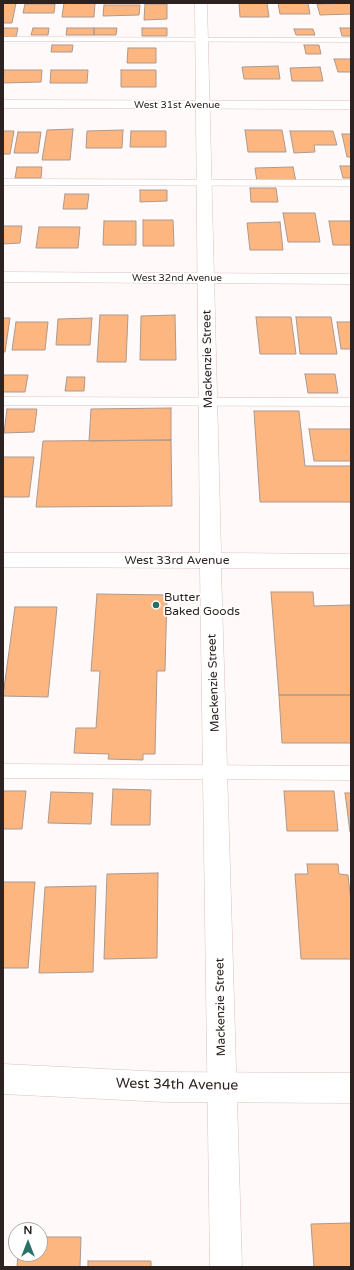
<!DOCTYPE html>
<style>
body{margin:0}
#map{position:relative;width:354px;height:1270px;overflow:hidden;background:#fff9f9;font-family:"Varela Round",sans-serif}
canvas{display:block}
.frame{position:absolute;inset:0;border:4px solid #2c2221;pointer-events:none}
.north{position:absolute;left:8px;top:1222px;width:40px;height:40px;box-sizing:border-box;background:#fff;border:1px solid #aba7a6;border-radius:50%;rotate:0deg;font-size:11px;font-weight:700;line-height:16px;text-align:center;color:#2c2221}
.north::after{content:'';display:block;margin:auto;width:14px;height:18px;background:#297168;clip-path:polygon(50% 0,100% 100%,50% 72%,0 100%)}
</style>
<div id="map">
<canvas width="354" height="1270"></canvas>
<div class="frame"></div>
<div class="north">N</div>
</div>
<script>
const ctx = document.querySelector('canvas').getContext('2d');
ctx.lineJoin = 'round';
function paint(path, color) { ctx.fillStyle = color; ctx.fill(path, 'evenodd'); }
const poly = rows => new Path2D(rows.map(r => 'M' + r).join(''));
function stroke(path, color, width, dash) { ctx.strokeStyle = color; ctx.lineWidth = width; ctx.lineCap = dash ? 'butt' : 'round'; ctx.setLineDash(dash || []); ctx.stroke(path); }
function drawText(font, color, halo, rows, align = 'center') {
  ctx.font = font + ' "Varela Round",sans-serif'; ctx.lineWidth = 3.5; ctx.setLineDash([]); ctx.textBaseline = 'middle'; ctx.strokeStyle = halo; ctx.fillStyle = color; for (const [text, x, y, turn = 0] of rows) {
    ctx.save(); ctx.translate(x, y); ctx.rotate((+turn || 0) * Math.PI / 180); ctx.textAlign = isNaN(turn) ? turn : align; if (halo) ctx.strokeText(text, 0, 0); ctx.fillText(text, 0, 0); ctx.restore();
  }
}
const building = poly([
 [3,3,16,3,12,23,3,23,3,3],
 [64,3,95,3,94,17,62,17,64,3],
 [239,3,267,3,269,17,240,17,239,3],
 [278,3,308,3,310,14,280,14,278,3],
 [351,3,351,14,320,15,317,4,351,3],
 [25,4,55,4,54,13,23,13,25,4],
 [145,4,167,4,167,19,144,20,145,4],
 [104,5,140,5,139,15,103,16,104,5],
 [3,28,18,28,16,37,3,37,3,28],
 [33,28,49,28,48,35,31,35,33,28],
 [67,28,94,28,94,35,66,35,67,28],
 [94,28,117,28,116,35,94,35,94,28],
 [142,28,167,28,167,36,142,36,142,28],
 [340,28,351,28,351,36,342,36,340,28],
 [294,29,313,29,315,35,296,35,294,29],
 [52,45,73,45,72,52,51,52,52,45],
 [304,45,319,45,321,54,306,54,304,45],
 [128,48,156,48,156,63,127,63,128,48],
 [334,59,351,59,351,72,338,72,334,59],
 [278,66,280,79,244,79,242,67,278,66],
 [320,67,323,81,292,81,290,68,320,67],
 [4,70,42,70,41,82,3,83,4,70],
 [51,70,88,70,87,83,50,83,51,70],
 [121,70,156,70,156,87,121,87,121,70],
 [73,129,70,160,42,160,47,130,73,129],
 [123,130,122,148,86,148,87,131,123,130],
 [245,130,282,130,286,152,248,152,245,130],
 [3,131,14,131,10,154,3,154,3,131],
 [131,131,166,131,166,147,130,147,131,131],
 [290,131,333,131,337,145,314,145,315,152,294,153,290,131],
 [18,132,41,132,38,153,14,153,18,132],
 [342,134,351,134,351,157,347,157,342,134],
 [340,166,351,166,351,178,343,178,340,166],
 [17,167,42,167,41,178,15,178,17,167],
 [293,167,296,182,257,182,255,168,293,167],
 [250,188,276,188,278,202,251,202,250,188],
 [140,190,167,190,167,201,140,202,140,190],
 [65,194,89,194,87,209,63,209,65,194],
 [283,213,315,213,320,242,288,242,283,213],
 [143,220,173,220,174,246,143,246,143,220],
 [104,221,136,221,136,245,103,245,104,221],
 [329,221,351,221,351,245,333,245,329,221],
 [280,222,283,250,250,250,247,223,280,222],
 [3,226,22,226,20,243,3,244,3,226],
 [39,227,80,227,78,248,36,248,39,227],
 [100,315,128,315,126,362,97,362,100,315],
 [175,315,176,360,140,360,141,316,175,315],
 [256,317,291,317,296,354,260,354,256,317],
 [296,317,331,317,337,354,300,354,296,317],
 [3,318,10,318,5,352,3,352,3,318],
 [92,318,90,345,56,345,58,319,92,318],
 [16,322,48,322,45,350,12,350,16,322],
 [337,322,351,322,351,349,341,349,337,322],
 [305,374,335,374,338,393,308,393,305,374],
 [3,375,28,375,25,392,3,392,3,375],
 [67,377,85,377,84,391,65,391,67,377],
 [171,408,171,440,89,441,91,409,171,408],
 [7,409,37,409,34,432,4,433,7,409],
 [254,411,299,411,305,466,351,466,351,502,260,502,254,411],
 [309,429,351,429,351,461,314,461,309,429],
 [171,440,172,506,36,507,43,441,171,440],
 [3,457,34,457,29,497,3,497,3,457],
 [271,592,313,592,314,606,351,605,351,695,279,695,271,592],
 [97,594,167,595,165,671,157,671,155,754,143,754,143,760,108,759,109,754,74,753,76,728,96,728,100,671,91,671,97,594],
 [15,607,57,607,48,697,3,696,15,607],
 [279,695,351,695,351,743,282,743,279,695],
 [113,789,151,790,150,825,111,825,113,789],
 [3,791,26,791,22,829,3,829,3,791],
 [284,791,334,791,338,831,287,831,284,791],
 [51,792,93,793,91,824,48,823,51,792],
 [345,793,351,793,351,832,350,832,345,793],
 [307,864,338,864,339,874,348,875,351,902,351,959,301,959,295,874,308,874,307,864],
 [158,873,157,958,104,959,107,874,158,873],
 [3,882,35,882,28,968,3,968,3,882],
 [96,886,93,972,39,973,45,887,96,886],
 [351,1223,351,1267,314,1267,311,1224,351,1223],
 [40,1237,81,1237,80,1267,17,1267,18,1254,40,1254,40,1237],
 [88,1261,151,1261,151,1267,88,1267,88,1261]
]);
paint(building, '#feb681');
stroke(building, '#ac998c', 1);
const service = poly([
 [3,37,351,38,351,42,3,41,3,37],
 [3,179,351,180,351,186,3,185,3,179],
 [3,397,351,398,351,406,3,405,3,397],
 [3,764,351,766,351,780,3,778,3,764]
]);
const minor = poly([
 [3,100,351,101,351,109,3,108,3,100],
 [3,272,351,274,351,284,3,282,3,272],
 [3,1064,165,1072,351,1073,351,1103,165,1102,3,1094,3,1064]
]);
const tertiary = poly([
 [195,3,207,3,221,553,351,554,351,568,221,568,242,1267,210,1267,200,568,3,567,3,553,200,553,195,3]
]);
stroke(service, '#dac0be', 1);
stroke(minor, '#dac0be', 1);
stroke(tertiary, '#dac0be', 1);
paint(service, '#fff');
paint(minor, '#fff');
paint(tertiary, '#fff');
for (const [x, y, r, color] of [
 [156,605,4,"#297168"]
]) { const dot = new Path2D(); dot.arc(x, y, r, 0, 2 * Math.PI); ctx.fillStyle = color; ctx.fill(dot); stroke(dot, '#fff', 1.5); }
drawText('10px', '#2c2221', '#fff', [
 ["West 31st Avenue",177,105],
 ["West 32nd Avenue",177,278]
]);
drawText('12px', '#2c2221', '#fff', [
 ["Mackenzie Street",208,359,-91],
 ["West 33rd Avenue",177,561],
 ["Mackenzie Street",214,683,-92],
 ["Mackenzie Street",221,1007,-91]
]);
drawText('12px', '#2c2221', '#fff', [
 ["Butter",164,598],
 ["Baked Goods",164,612]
], 'left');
drawText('14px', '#2c2221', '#fff', [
 ["West 34th Avenue",177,1085,1]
]);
</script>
